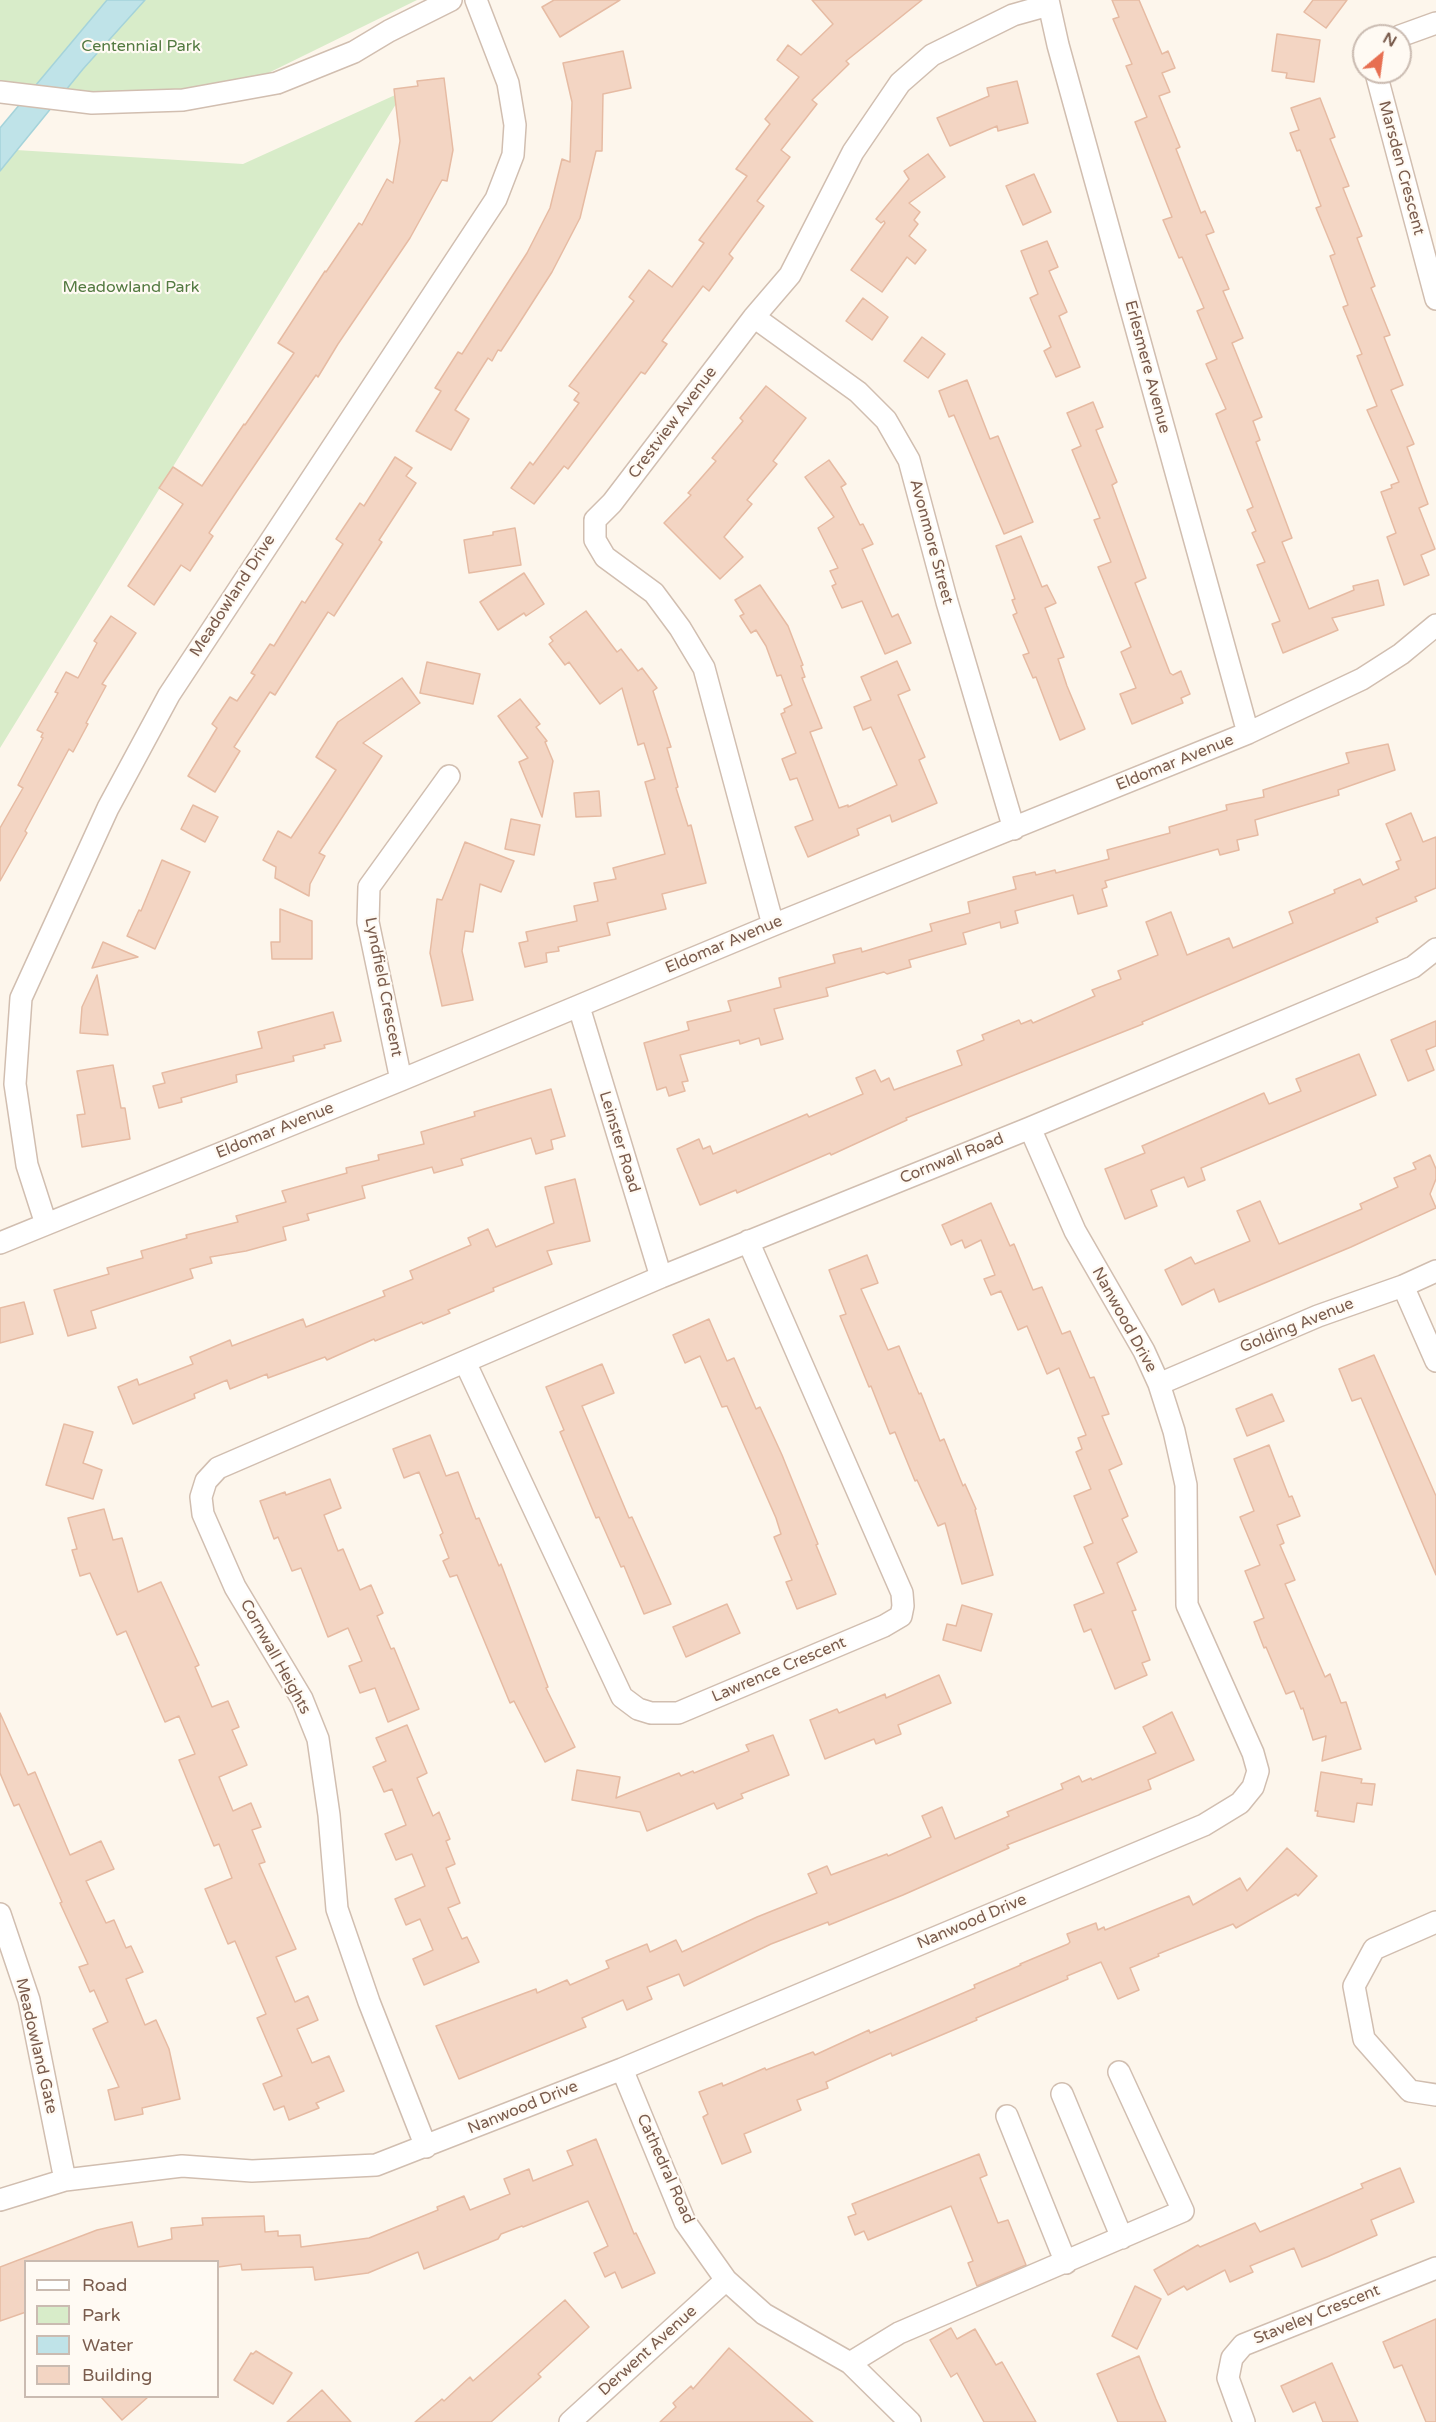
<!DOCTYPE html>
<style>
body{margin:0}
#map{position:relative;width:1436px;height:2422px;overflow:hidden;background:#fdf6ec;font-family:"Varela Round",sans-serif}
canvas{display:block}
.legend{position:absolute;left:24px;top:2260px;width:195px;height:138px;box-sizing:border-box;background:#fffaf3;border:2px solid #cabbb1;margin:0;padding:8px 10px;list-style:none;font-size:18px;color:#7a5c4d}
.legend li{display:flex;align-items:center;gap:12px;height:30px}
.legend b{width:30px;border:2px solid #cabbb1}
.north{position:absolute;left:1352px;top:24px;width:60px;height:60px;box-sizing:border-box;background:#fffaf3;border:2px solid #cabbb1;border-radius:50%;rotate:29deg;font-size:16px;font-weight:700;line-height:24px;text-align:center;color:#7a5c4d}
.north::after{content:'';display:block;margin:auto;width:21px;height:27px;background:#e76f51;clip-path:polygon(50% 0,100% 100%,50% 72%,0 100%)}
</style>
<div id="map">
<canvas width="1436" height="2422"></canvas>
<ul class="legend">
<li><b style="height:8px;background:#fff"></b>Road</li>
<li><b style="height:16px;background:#d8ecc9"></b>Park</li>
<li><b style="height:16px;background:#bfe3e8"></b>Water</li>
<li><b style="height:16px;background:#f3d5c3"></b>Building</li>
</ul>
<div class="north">N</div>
</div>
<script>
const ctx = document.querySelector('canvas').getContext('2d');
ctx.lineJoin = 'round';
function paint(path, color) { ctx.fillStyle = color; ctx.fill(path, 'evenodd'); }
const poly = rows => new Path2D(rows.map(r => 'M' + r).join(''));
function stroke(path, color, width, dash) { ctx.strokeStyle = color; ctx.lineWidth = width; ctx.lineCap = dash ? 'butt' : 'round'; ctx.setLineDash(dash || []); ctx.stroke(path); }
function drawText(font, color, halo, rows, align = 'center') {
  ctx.font = font + ' "Varela Round",sans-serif'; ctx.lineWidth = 4.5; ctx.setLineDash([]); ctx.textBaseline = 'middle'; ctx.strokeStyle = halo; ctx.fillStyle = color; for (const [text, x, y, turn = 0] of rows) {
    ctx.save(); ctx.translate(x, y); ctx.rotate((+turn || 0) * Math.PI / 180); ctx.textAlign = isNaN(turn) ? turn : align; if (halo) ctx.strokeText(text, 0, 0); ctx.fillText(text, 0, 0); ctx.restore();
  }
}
paint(poly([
 [0,0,417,0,250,82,138,96,0,82],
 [404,91,0,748,0,149,243,164]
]), '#d8ecc9');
const water = poly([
 [107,0,145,0,83,69,0,171,0,128,107,0]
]);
paint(water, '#bfe3e8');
stroke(water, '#a5d3da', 1.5);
const building = poly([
 [554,0,620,0,560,37,542,7,554,0],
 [812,0,922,0,846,61,849,64,812,100,817,104,781,150,790,157,757,201,764,206,729,254,733,258,709,291,703,286,662,341,667,344,645,374,641,372,568,469,564,466,534,504,511,488,530,462,533,465,579,403,574,400,579,393,569,386,634,301,629,297,649,270,672,287,704,243,699,240,747,176,736,169,770,124,765,119,799,77,777,60,788,45,801,55,833,24,812,0],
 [1112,0,1139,0,1162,54,1168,51,1175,68,1162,73,1170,92,1159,96,1180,147,1176,149,1201,213,1205,211,1214,232,1206,235,1229,289,1223,291,1243,338,1232,343,1262,417,1253,421,1260,440,1256,442,1292,538,1282,542,1309,609,1354,590,1353,586,1378,580,1384,605,1332,618,1338,630,1283,653,1272,624,1280,621,1257,565,1265,562,1252,533,1256,531,1247,510,1253,507,1216,414,1226,409,1206,364,1217,359,1197,311,1204,308,1182,257,1179,258,1163,220,1172,217,1135,122,1147,117,1126,66,1132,64,1113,19,1119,17,1112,0],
 [1313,0,1347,0,1326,28,1304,12,1313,0],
 [1277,34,1320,40,1314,82,1286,78,1287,73,1272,71,1277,34],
 [623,51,631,88,603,94,602,151,596,151,580,218,552,272,518,325,501,351,498,350,492,361,488,358,455,410,469,419,451,450,416,431,441,391,435,388,458,352,462,354,527,253,550,208,562,159,570,162,572,102,563,63,623,51],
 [444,78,453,150,447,181,442,180,410,238,338,344,318,377,316,375,237,491,209,533,213,536,190,571,181,565,154,605,128,586,183,504,159,488,173,467,202,486,244,424,245,425,294,353,278,343,325,271,326,272,359,223,362,225,387,179,393,183,400,141,394,89,418,86,417,81,444,78],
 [1017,81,1028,123,998,131,997,126,950,146,937,118,989,96,987,88,1017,81],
 [1320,98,1335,137,1330,139,1349,186,1343,188,1362,236,1357,238,1375,286,1371,288,1390,335,1384,337,1403,385,1391,390,1414,444,1407,447,1428,504,1419,508,1435,549,1421,555,1429,575,1404,585,1387,537,1396,533,1381,492,1392,488,1391,485,1399,482,1367,410,1377,406,1357,356,1362,354,1343,307,1348,305,1330,256,1335,254,1316,208,1321,206,1300,150,1297,151,1290,133,1299,130,1291,108,1320,98],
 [928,154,945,177,909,203,920,212,914,220,918,224,909,236,926,250,915,264,907,257,882,292,851,270,885,223,884,221,881,223,876,219,909,179,904,171,928,154],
 [1034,174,1051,212,1023,225,1006,186,1034,174],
 [1047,241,1058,267,1049,271,1067,312,1059,316,1080,367,1056,377,1044,351,1051,347,1030,298,1038,294,1021,251,1047,241],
 [863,298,888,317,872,340,846,321,863,298],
 [922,337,945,354,928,378,904,361,922,337],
 [967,380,990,439,998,436,1033,522,1004,534,954,415,949,417,939,391,967,380],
 [766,386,806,418,773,461,777,464,747,500,752,504,724,537,743,557,720,579,664,523,691,495,688,493,716,461,712,458,743,421,740,418,766,386],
 [1093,402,1103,427,1096,430,1117,482,1112,485,1146,578,1135,583,1170,673,1173,675,1181,671,1190,694,1181,698,1183,703,1132,724,1120,694,1136,688,1121,652,1131,647,1098,567,1111,562,1094,520,1100,518,1072,450,1081,446,1067,413,1093,402],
 [395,457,412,468,406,476,416,483,379,540,382,542,334,616,328,612,275,695,270,692,234,747,240,751,215,792,188,776,217,728,212,724,230,697,237,701,255,675,251,673,270,644,274,646,302,601,305,603,343,544,336,539,360,503,364,506,395,457],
 [829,460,846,484,841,487,860,525,863,524,873,544,862,549,892,617,898,614,911,643,885,654,862,601,842,608,832,586,836,584,830,571,838,568,818,528,834,517,805,477,829,460],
 [515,528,521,565,469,573,464,540,493,535,493,532,515,528],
 [1021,536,1042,587,1047,585,1056,603,1045,608,1064,657,1058,659,1067,686,1085,729,1060,740,1036,677,1033,678,1023,655,1029,653,1013,615,1017,613,1012,600,1015,599,996,546,1021,536],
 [524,573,544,604,526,616,524,613,498,630,480,602,524,573],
 [760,585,788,626,803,665,801,666,805,677,802,678,822,728,810,732,839,808,848,805,848,807,897,785,871,727,863,730,854,707,871,700,861,677,897,661,910,690,898,695,925,757,919,760,937,803,892,822,890,815,857,829,859,835,808,857,795,827,813,820,797,778,790,780,782,759,796,753,781,714,785,712,784,709,792,705,781,675,777,676,766,646,756,630,751,633,740,616,744,614,735,600,760,585],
 [586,611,617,652,621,649,638,671,642,668,657,688,653,691,671,747,667,748,678,787,676,788,688,826,691,825,706,883,662,894,666,909,607,923,610,935,558,947,559,951,546,953,547,962,525,967,519,943,528,941,526,932,577,921,574,906,598,901,594,883,616,879,613,868,665,854,645,782,655,779,644,743,638,745,622,688,600,704,569,662,565,665,549,644,553,641,550,637,586,611],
 [111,616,136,633,102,684,106,686,86,723,88,724,73,752,69,749,25,831,27,833,0,881,0,828,23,788,18,785,43,738,41,737,43,733,37,730,58,693,55,692,66,672,78,678,97,643,94,641,111,616],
 [427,662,480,674,473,704,420,693,427,662],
 [402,678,420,703,363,743,382,756,319,853,325,856,310,884,309,896,275,878,276,867,263,860,278,831,291,838,336,770,316,757,338,722,402,678],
 [520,699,540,724,536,727,547,741,545,742,553,761,542,817,519,762,528,758,498,716,520,699],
 [1388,744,1395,770,1338,790,1339,795,1255,820,1258,835,1237,840,1239,850,1220,855,1218,849,1105,881,1107,887,1102,889,1107,906,1078,914,1073,895,1015,911,1018,923,1001,928,1000,922,963,933,966,944,909,960,911,967,887,974,884,972,826,988,828,996,774,1009,783,1039,761,1045,759,1038,740,1044,739,1040,680,1055,688,1081,682,1082,685,1091,669,1096,666,1087,657,1090,644,1043,689,1030,687,1022,731,1011,728,1001,781,987,779,978,835,963,833,955,861,948,862,952,932,931,930,924,970,913,968,902,1016,889,1013,877,1035,872,1036,875,1055,870,1056,873,1109,859,1107,850,1170,833,1169,827,1227,810,1226,805,1264,797,1263,790,1349,763,1346,753,1388,744],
 [599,791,601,816,576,817,574,793,599,791],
 [193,805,218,817,205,842,181,829,193,805],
 [1411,813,1423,842,1436,837,1436,888,1415,897,1417,901,1376,918,1378,922,1142,1022,1143,1024,906,1118,907,1120,831,1155,830,1153,737,1193,736,1190,700,1205,677,1149,699,1139,703,1149,710,1146,713,1154,807,1114,809,1117,863,1094,856,1078,875,1070,881,1082,889,1078,894,1090,962,1065,957,1051,984,1040,982,1035,1019,1020,1021,1024,1031,1020,1033,1023,1095,996,1092,990,1121,979,1118,971,1158,955,1146,922,1171,912,1187,955,1229,938,1233,948,1293,923,1289,912,1335,893,1334,890,1360,879,1363,885,1399,869,1396,862,1401,860,1386,824,1411,813],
 [511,819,540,825,534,855,505,849,511,819],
 [465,842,514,861,501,892,480,884,473,932,465,931,462,951,473,1000,442,1006,430,953,437,899,442,900,465,842],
 [162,860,190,872,155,949,127,936,139,910,141,911,162,860],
 [280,909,312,921,312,959,272,959,271,942,280,942,280,909],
 [103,942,138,957,92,968,103,942],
 [97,975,108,1035,80,1033,82,1007,97,975],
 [333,1012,341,1041,324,1045,325,1048,293,1056,294,1061,236,1075,237,1082,181,1098,182,1102,159,1108,153,1086,165,1083,162,1073,262,1048,258,1032,333,1012],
 [1436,1021,1436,1046,1426,1050,1434,1070,1408,1081,1391,1040,1436,1021],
 [1359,1054,1376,1095,1201,1168,1205,1180,1188,1187,1184,1177,1151,1190,1157,1206,1125,1219,1105,1169,1145,1153,1142,1146,1264,1093,1269,1104,1301,1091,1296,1079,1359,1054],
 [113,1065,121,1108,125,1108,130,1139,82,1147,77,1115,85,1114,77,1071,113,1065],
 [551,1089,565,1136,551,1140,553,1149,536,1154,531,1138,461,1159,463,1165,434,1173,432,1167,362,1186,365,1198,307,1214,309,1220,283,1227,286,1240,246,1251,210,1257,212,1263,190,1269,193,1278,91,1311,96,1328,68,1336,54,1290,109,1274,107,1268,143,1258,141,1251,187,1238,186,1235,238,1222,236,1216,286,1202,282,1191,347,1173,346,1168,379,1160,378,1155,424,1144,421,1132,475,1116,474,1112,551,1089],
 [1430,1155,1436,1169,1436,1179,1430,1194,1436,1208,1351,1247,1219,1302,1214,1289,1182,1305,1165,1270,1191,1257,1195,1264,1250,1241,1237,1211,1260,1201,1279,1244,1362,1209,1360,1204,1398,1187,1394,1178,1416,1169,1413,1163,1430,1155],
 [575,1179,590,1241,547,1251,552,1264,493,1288,494,1291,448,1310,450,1313,423,1324,422,1322,375,1341,374,1339,327,1360,325,1357,268,1378,267,1374,230,1389,227,1380,194,1394,195,1398,133,1424,118,1387,137,1379,139,1385,193,1364,190,1357,230,1340,232,1346,303,1319,306,1327,385,1296,383,1291,413,1279,410,1271,471,1245,468,1238,488,1229,496,1247,554,1223,545,1187,575,1179],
 [991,1203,1010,1246,1014,1244,1033,1290,1042,1287,1062,1334,1070,1331,1090,1378,1094,1377,1109,1414,1102,1416,1122,1464,1109,1470,1128,1516,1122,1519,1137,1552,1117,1563,1136,1610,1132,1611,1150,1660,1142,1663,1147,1675,1115,1689,1091,1629,1084,1632,1074,1605,1104,1593,1084,1547,1093,1543,1074,1496,1091,1489,1076,1452,1082,1449,1078,1438,1086,1435,1059,1368,1047,1374,1027,1326,1018,1330,1001,1291,991,1295,984,1279,995,1275,981,1240,965,1248,962,1240,951,1245,942,1225,991,1203],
 [867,1255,878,1283,861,1289,888,1350,899,1346,919,1394,921,1393,940,1441,944,1439,963,1486,965,1484,976,1509,975,1510,993,1575,962,1584,945,1523,938,1526,917,1480,915,1481,895,1432,890,1434,871,1386,869,1387,840,1316,846,1314,829,1270,867,1255],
 [24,1302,33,1334,0,1343,0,1308,24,1302],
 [709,1319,727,1361,734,1358,756,1409,760,1407,782,1455,818,1544,816,1545,836,1594,797,1609,786,1582,792,1580,774,1537,781,1534,776,1518,727,1406,722,1407,700,1356,685,1363,673,1335,709,1319],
 [1374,1355,1436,1496,1436,1575,1361,1398,1352,1401,1339,1369,1374,1355],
 [602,1364,614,1393,582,1406,629,1518,632,1517,671,1604,644,1614,624,1566,621,1567,599,1517,596,1518,560,1432,564,1430,546,1387,602,1364],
 [1272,1394,1284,1421,1247,1436,1236,1409,1272,1394],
 [64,1424,93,1432,83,1463,102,1470,93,1499,46,1485,64,1424],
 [430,1435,446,1476,458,1472,476,1519,479,1518,499,1566,501,1564,548,1687,546,1688,575,1747,545,1762,514,1701,510,1703,457,1575,450,1577,443,1561,449,1558,440,1535,443,1533,419,1472,404,1478,393,1449,430,1435],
 [1269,1445,1289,1497,1292,1496,1300,1516,1277,1525,1284,1543,1280,1545,1295,1580,1285,1584,1325,1677,1330,1674,1341,1703,1346,1702,1361,1749,1322,1761,1326,1736,1313,1740,1303,1708,1301,1709,1294,1691,1286,1694,1266,1647,1264,1648,1254,1622,1264,1618,1245,1571,1260,1565,1240,1517,1254,1511,1234,1459,1269,1445],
 [330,1479,341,1508,324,1515,338,1551,343,1549,360,1590,371,1585,383,1613,377,1616,391,1649,394,1648,419,1709,388,1722,375,1688,360,1693,349,1666,362,1661,348,1628,328,1637,301,1568,292,1571,278,1537,274,1539,260,1501,285,1492,286,1495,330,1479],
 [104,1509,113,1540,122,1538,138,1592,161,1582,199,1665,195,1667,212,1707,228,1701,239,1727,232,1730,247,1765,219,1777,233,1811,251,1803,261,1827,252,1830,265,1862,259,1864,296,1949,276,1957,295,2002,308,1996,318,2020,297,2029,312,2063,329,2056,344,2091,316,2103,319,2108,289,2120,284,2106,274,2110,263,2084,282,2076,257,2018,266,2014,235,1941,228,1944,205,1889,232,1878,219,1844,214,1846,179,1760,195,1754,179,1716,165,1722,126,1631,117,1635,90,1573,80,1576,72,1550,77,1549,68,1518,104,1509],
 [727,1604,740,1633,686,1657,673,1627,727,1604],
 [962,1605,992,1614,981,1651,943,1640,947,1624,956,1626,962,1605],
 [939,1675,951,1703,898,1725,901,1734,876,1744,874,1739,825,1759,810,1720,837,1709,839,1713,885,1694,886,1698,939,1675],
 [1172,1712,1194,1760,1148,1780,1151,1789,1007,1845,1009,1848,903,1895,829,1925,828,1922,771,1944,684,1986,679,1974,647,1987,652,1999,627,2010,623,2000,582,2018,586,2027,459,2079,436,2026,536,1989,537,1993,567,1980,570,1985,609,1968,606,1961,647,1944,650,1952,676,1940,682,1952,757,1917,817,1893,808,1874,827,1866,831,1875,887,1854,888,1856,931,1837,922,1816,942,1807,955,1839,1009,1816,1007,1812,1063,1789,1061,1784,1079,1776,1082,1782,1091,1778,1092,1780,1156,1753,1143,1727,1172,1712],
 [0,1713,28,1775,35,1772,70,1855,101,1841,114,1869,86,1881,106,1923,114,1920,126,1948,131,1946,143,1972,126,1979,145,2025,156,2020,169,2049,180,2099,142,2108,143,2114,115,2120,108,2090,119,2087,93,2029,108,2022,94,1990,90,1992,79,1967,88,1964,60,1903,62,1902,19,1804,14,1806,0,1773,0,1713],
 [407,1725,427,1773,417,1778,433,1816,439,1812,450,1839,446,1841,455,1864,446,1868,460,1903,448,1908,462,1939,467,1937,479,1962,424,1985,413,1959,433,1950,420,1919,406,1925,395,1899,425,1886,412,1854,396,1860,385,1834,406,1825,392,1789,384,1792,373,1767,386,1761,376,1738,407,1725],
 [773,1735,789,1775,741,1794,743,1798,717,1809,714,1803,647,1831,640,1812,572,1800,577,1770,620,1777,616,1798,679,1773,681,1776,693,1771,694,1773,749,1751,746,1745,773,1735],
 [1321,1772,1362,1779,1361,1783,1375,1784,1372,1805,1357,1803,1354,1822,1317,1816,1318,1811,1315,1811,1321,1772],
 [1287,1848,1317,1876,1298,1896,1296,1894,1236,1928,1233,1924,1158,1954,1159,1956,1130,1968,1139,1990,1118,1999,1101,1962,1067,1976,1068,1979,976,2018,977,2020,892,2056,891,2053,826,2082,828,2088,797,2100,801,2110,744,2134,751,2152,722,2164,703,2117,708,2114,699,2092,722,2083,723,2086,765,2068,766,2070,813,2052,815,2055,869,2030,870,2033,975,1988,974,1985,1021,1965,1020,1964,1068,1944,1070,1942,1067,1934,1096,1923,1098,1930,1104,1927,1105,1930,1189,1896,1193,1905,1240,1878,1247,1891,1287,1848],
 [596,2139,634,2234,636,2233,655,2273,622,2288,615,2272,605,2277,594,2253,608,2246,588,2201,523,2227,522,2226,501,2234,498,2239,424,2269,418,2252,368,2273,315,2280,313,2267,242,2270,241,2264,218,2267,218,2262,26,2262,26,2312,0,2321,0,2267,97,2230,132,2222,138,2247,172,2239,171,2228,203,2225,202,2218,264,2216,265,2232,278,2231,278,2236,300,2235,301,2247,369,2238,438,2210,437,2207,464,2196,470,2210,510,2194,504,2179,529,2169,533,2181,573,2165,567,2151,596,2139],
 [979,2154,987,2175,980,2178,998,2223,1008,2220,1026,2265,977,2286,968,2263,973,2261,951,2206,868,2240,864,2231,855,2235,848,2217,856,2214,852,2204,979,2154],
 [1400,2168,1414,2202,1371,2220,1377,2235,1327,2257,1302,2267,1294,2248,1250,2266,1253,2272,1230,2282,1225,2270,1187,2290,1184,2286,1168,2295,1154,2270,1198,2245,1200,2247,1255,2223,1260,2232,1363,2188,1361,2184,1400,2168],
 [1135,2286,1161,2299,1137,2349,1112,2336,1135,2286],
 [565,2300,589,2327,538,2374,541,2377,491,2422,415,2422,442,2399,444,2401,470,2377,473,2381,565,2300],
 [1436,2319,1436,2422,1426,2422,1402,2365,1394,2368,1383,2342,1436,2319],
 [951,2328,957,2339,975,2329,996,2365,1002,2362,1036,2422,984,2422,957,2373,951,2377,930,2340,951,2328],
 [729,2348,813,2422,660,2422,676,2407,673,2403,691,2386,693,2389,729,2348],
 [256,2351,292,2373,273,2404,234,2380,251,2353,253,2354,256,2351],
 [1139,2356,1156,2399,1166,2422,1118,2422,1097,2374,1139,2356],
 [1332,2363,1358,2422,1323,2422,1315,2402,1293,2412,1281,2386,1332,2363],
 [322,2390,351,2422,287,2422,322,2390],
 [101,2397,148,2397,122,2420,101,2397]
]);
paint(building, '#f3d5c3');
stroke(building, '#e6bba3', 1.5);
const minor = poly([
 [1048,0,1058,45,1248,733],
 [1400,36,1436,23],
 [1378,72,1377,77,1436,299],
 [0,92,92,103,183,100,277,83,354,52,389,31,451,0],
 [754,317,858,392,886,420,909,460,947,602,1014,829],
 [773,925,704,668,680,628,654,593,605,557,595,540,595,520,612,503,754,317,790,275,853,152,900,83,932,55,1013,15,1049,5],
 [579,1007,661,1277],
 [401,1080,368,922,369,887,449,776],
 [46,1224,27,1165,15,1084,21,998,108,808,169,695,496,199,513,155,515,125,508,83,476,0],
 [0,1243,401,1080,773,925,1248,733,1362,679,1401,654,1436,625],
 [1403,1286,1436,1361],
 [465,1362,622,1697,638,1709,651,1713,678,1713,884,1626,901,1616,903,1606,902,1593,748,1241],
 [1159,1384,1318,1316,1403,1286,1436,1271],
 [0,1914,29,2000,65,2180],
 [1436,1922,1374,1949,1354,1986,1364,2039,1410,2091,1436,2095],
 [622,2069,685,2222,726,2280,764,2314,850,2363,910,2422],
 [1062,2094,1122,2238],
 [1007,2116,1066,2263],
 [426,2147,369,2002,337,1909,329,1815,318,1739,302,1699,235,1587,203,1514,201,1497,206,1481,218,1468,661,1277,1030,1128,1413,967,1436,949],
 [0,2200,65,2180,182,2166,252,2171,376,2165,622,2069,1204,1825,1240,1803,1253,1787,1258,1771,1253,1753,1187,1605,1186,1485,1174,1431,1159,1384,1144,1351,1075,1231,1030,1128],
 [850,2363,899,2333,1183,2211,1119,2072],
 [570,2422,726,2280],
 [1244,2422,1228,2378,1232,2358,1243,2345,1436,2268]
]);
stroke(minor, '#d1beb0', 24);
stroke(minor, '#fff', 21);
drawText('16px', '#537a41', '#fffaf3', [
 ["Centennial Park",141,47],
 ["Meadowland Park",131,288]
]);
drawText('16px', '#7a5c4d', '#fffaf3', [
 ["Marsden Crescent",1401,168,75],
 ["Erlesmere Avenue",1147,367,75],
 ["Crestview Avenue",673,423,-53],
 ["Avonmore Street",931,542,75],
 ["Meadowland Drive",233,596,-57],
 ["Eldomar Avenue",1175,763,-22],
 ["Eldomar Avenue",724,945,-23],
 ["Lyndfield Crescent",383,987,79],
 ["Eldomar Avenue",275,1131,-22],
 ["Leinster Road",619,1142,73],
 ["Cornwall Road",952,1159,-22],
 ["Nanwood Drive",1124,1320,61],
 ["Golding Avenue",1297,1326,-22],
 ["Cornwall Heights",275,1657,61],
 ["Lawrence Crescent",779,1670,-23],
 ["Nanwood Drive",972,1922,-23],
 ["Meadowland Gate",36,2046,77],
 ["Nanwood Drive",523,2108,-22],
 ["Cathedral Road",665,2169,66],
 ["Staveley Crescent",1317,2315,-22],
 ["Derwent Avenue",648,2351,-42]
]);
</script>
